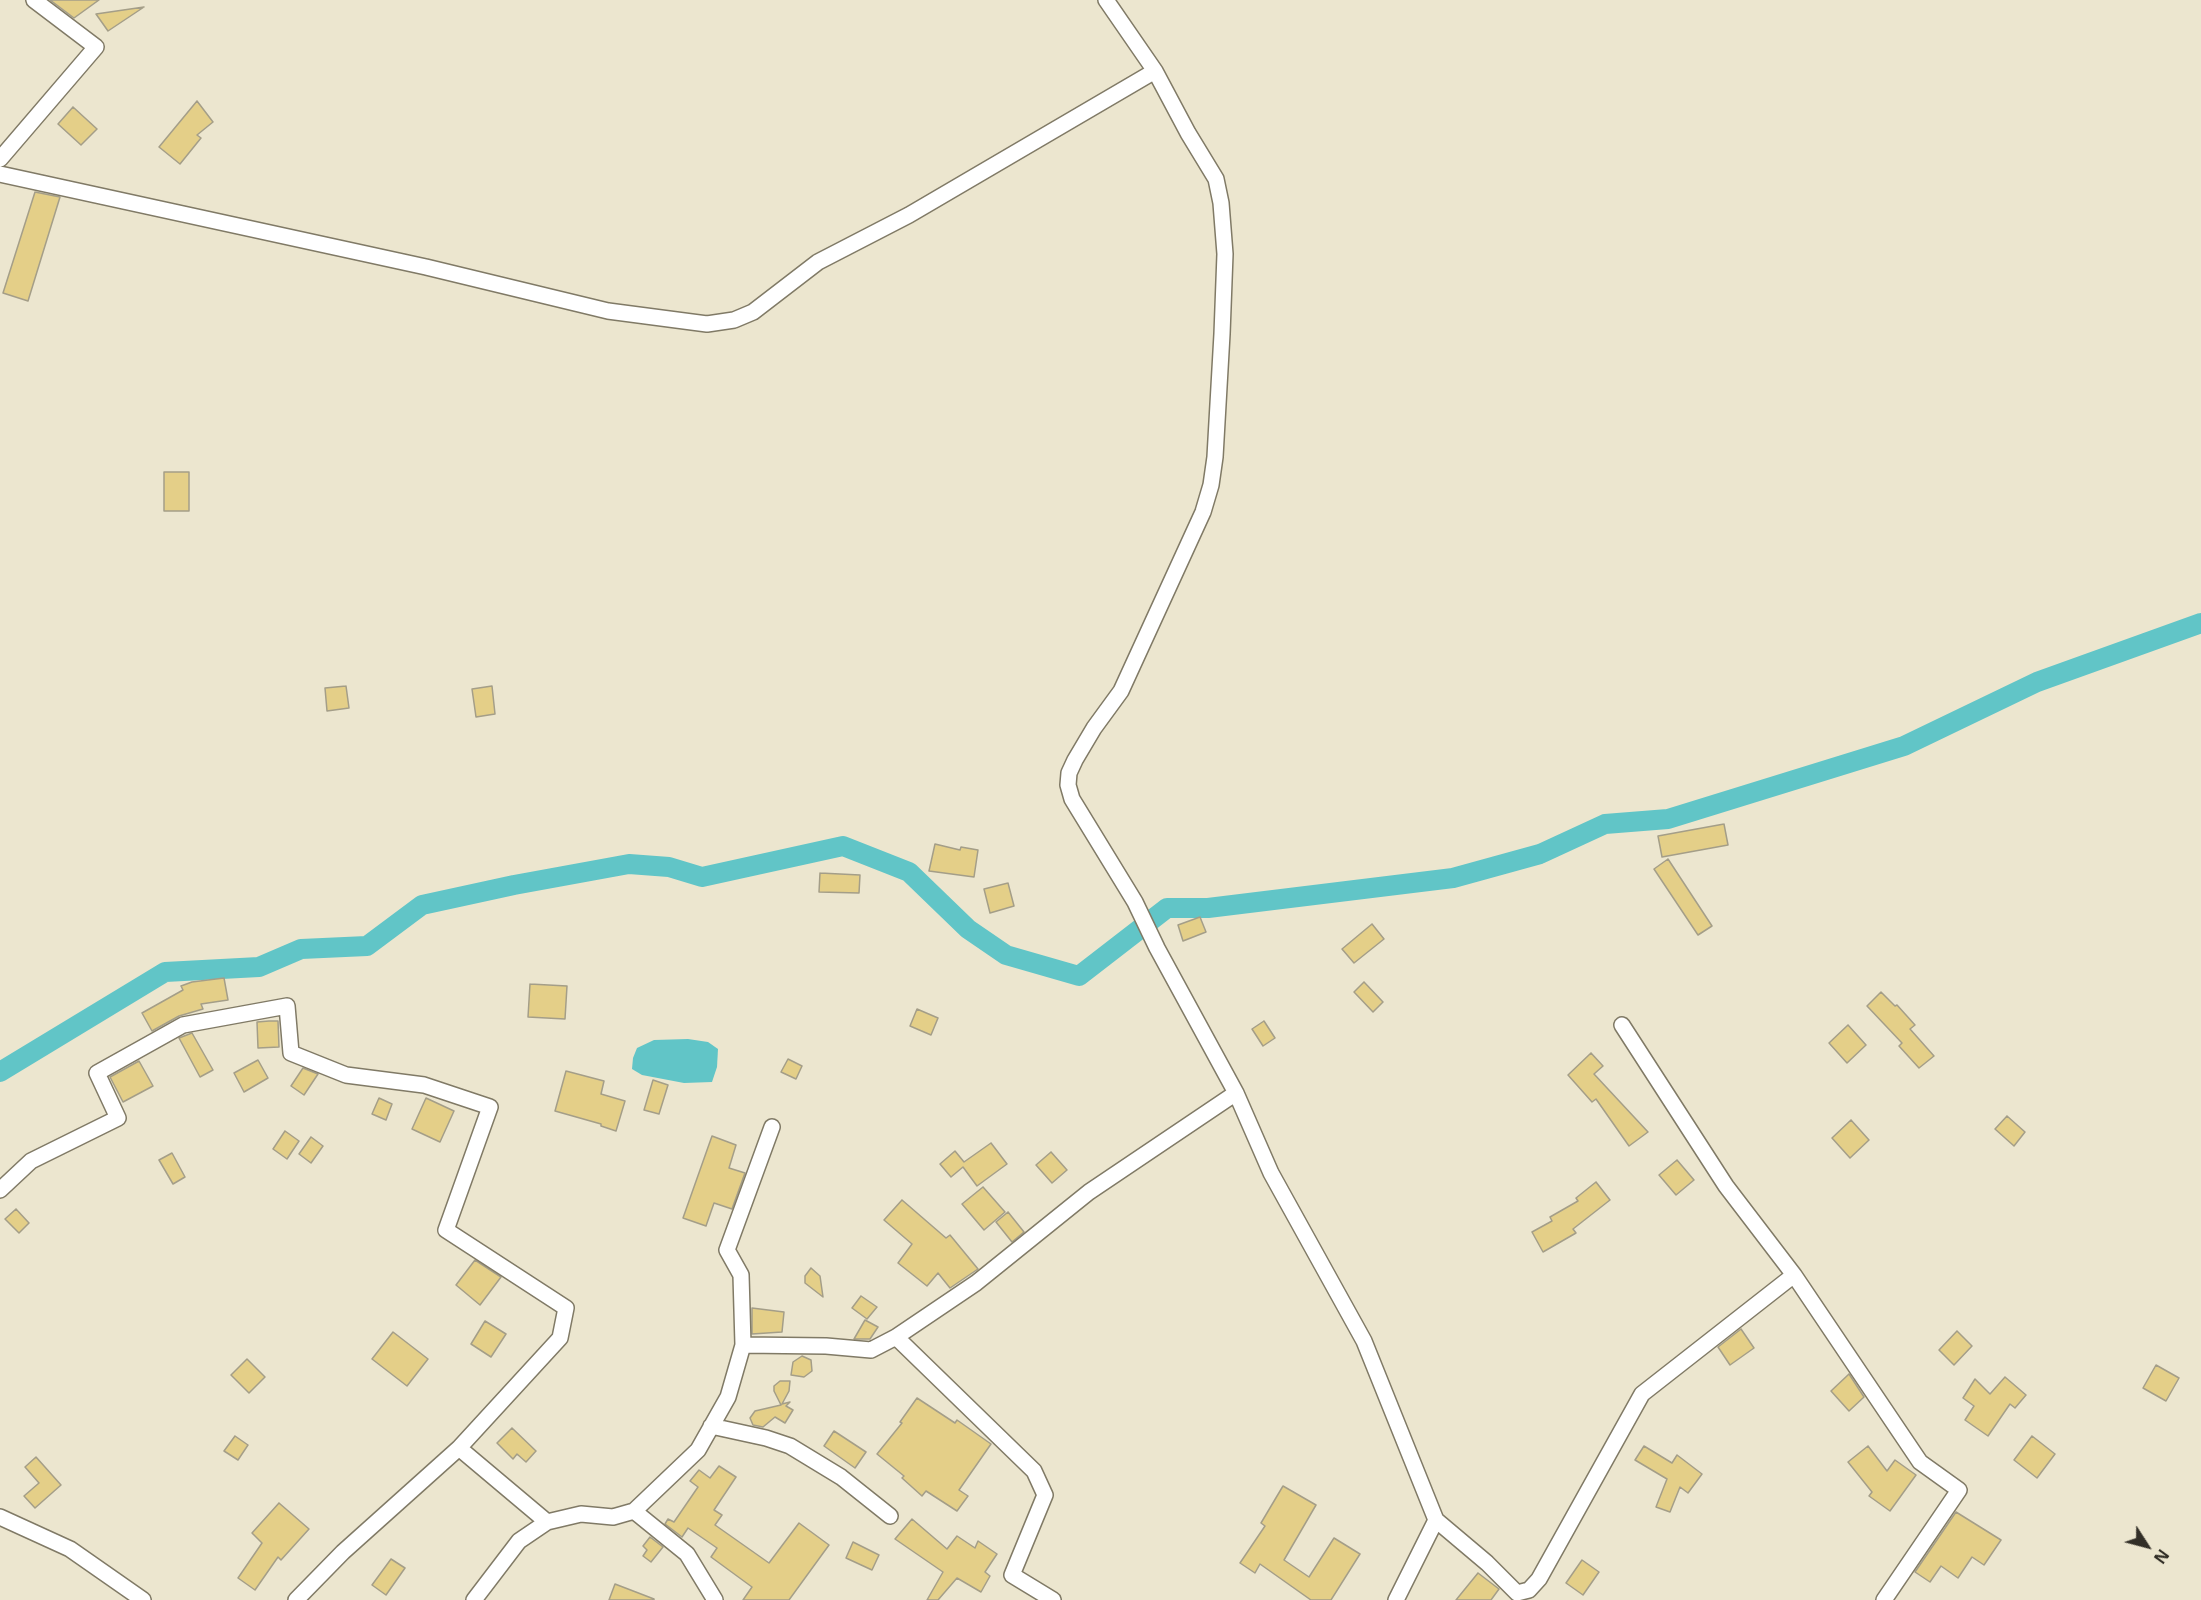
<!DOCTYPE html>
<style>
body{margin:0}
#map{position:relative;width:2201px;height:1600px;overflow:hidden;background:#ece6cf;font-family:"Noto Sans",sans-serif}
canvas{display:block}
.north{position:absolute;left:2117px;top:1516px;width:60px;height:60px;-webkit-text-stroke:4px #ece6cf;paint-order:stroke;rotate:126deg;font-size:16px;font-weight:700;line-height:24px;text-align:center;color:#322f27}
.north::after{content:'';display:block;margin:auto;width:21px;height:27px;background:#322f27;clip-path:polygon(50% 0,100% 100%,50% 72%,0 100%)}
</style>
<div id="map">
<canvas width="2201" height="1600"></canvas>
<div class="north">N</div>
</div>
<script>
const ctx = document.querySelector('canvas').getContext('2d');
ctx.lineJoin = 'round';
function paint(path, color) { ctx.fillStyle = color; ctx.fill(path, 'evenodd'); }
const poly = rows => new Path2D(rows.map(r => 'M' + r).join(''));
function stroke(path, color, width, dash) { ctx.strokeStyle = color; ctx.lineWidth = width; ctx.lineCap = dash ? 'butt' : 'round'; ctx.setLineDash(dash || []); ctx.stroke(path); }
paint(poly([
 [688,1039,708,1042,718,1049,717,1067,712,1082,684,1083,642,1075,632,1069,633,1058,637,1048,654,1040]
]), '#61c5c7');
stroke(poly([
 [0,1072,165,972,259,967,301,949,367,946,422,905,514,885,629,864,669,867,702,877,843,846,909,872,968,929,1006,955,1079,976,1167,908,1208,908,1453,878,1540,854,1605,824,1668,819,1904,746,2037,682,2201,623]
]), '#61c5c7', 20);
const building = poly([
 [50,0,99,0,74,18,50,0],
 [144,7,108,31,96,14,144,7],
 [197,101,213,122,197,135,201,138,180,164,159,147,197,101],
 [73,107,97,129,81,145,58,124,73,107],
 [35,192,60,197,28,301,3,293,35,192],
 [164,472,189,472,189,511,164,511,164,472],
 [346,686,349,708,327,711,325,688,346,686],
 [492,686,495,714,476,717,472,689,492,686],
 [1724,824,1728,845,1662,857,1658,836,1724,824],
 [935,844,960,850,961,847,978,850,974,877,929,871,935,844],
 [1668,859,1712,926,1698,935,1654,869,1668,859],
 [820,873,860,875,859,893,819,892,820,873],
 [1008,883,1014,906,990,913,984,889,1008,883],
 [1200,917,1206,932,1183,941,1178,925,1200,917],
 [1372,924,1384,939,1354,963,1342,949,1372,924],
 [224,978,228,1000,201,1004,203,1009,179,1016,152,1031,142,1013,183,990,181,986,192,982,224,978],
 [1364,982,1383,1002,1373,1012,1354,992,1364,982],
 [530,984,567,986,565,1019,528,1017,530,984],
 [1881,992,1895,1006,1897,1005,1915,1025,1910,1029,1934,1056,1919,1068,1899,1046,1902,1043,1867,1006,1881,992],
 [917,1009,938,1018,931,1035,910,1026,917,1009],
 [269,1021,278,1021,279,1047,258,1048,257,1022,269,1021],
 [1264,1021,1275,1038,1263,1046,1252,1029,1264,1021],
 [1848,1025,1866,1045,1847,1063,1829,1043,1848,1025],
 [192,1033,213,1070,200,1077,179,1038,192,1033],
 [1591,1053,1603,1066,1594,1074,1648,1132,1629,1146,1596,1099,1592,1102,1568,1075,1591,1053],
 [788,1059,802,1066,796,1079,781,1072,788,1059],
 [258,1060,268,1078,244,1092,234,1073,258,1060],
 [139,1061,153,1086,123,1102,110,1077,139,1061],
 [303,1068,318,1074,304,1095,291,1086,303,1068],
 [566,1071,604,1081,601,1094,625,1101,616,1131,601,1126,601,1124,555,1111,566,1071],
 [653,1080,668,1085,659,1114,644,1110,653,1080],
 [379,1098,392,1104,386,1120,372,1114,379,1098],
 [426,1098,454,1111,440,1142,412,1129,426,1098],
 [2007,1116,2025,1132,2014,1146,1995,1129,2007,1116],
 [1851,1120,1869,1140,1850,1158,1832,1138,1851,1120],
 [285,1131,299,1141,287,1159,273,1149,285,1131],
 [712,1136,736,1145,729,1168,745,1173,732,1209,714,1203,706,1226,683,1218,712,1136],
 [311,1137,323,1146,311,1163,299,1154,311,1137],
 [991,1143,1007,1164,977,1186,963,1167,951,1177,940,1164,955,1151,964,1162,991,1143],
 [1051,1152,1067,1170,1052,1183,1036,1165,1051,1152],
 [172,1153,185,1177,173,1184,159,1160,172,1153],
 [1677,1160,1694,1180,1676,1195,1659,1175,1677,1160],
 [1596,1182,1610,1200,1573,1229,1576,1233,1543,1252,1532,1232,1552,1221,1550,1217,1578,1201,1576,1198,1596,1182],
 [983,1187,1005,1212,984,1230,962,1204,983,1187],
 [902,1200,946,1238,950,1235,978,1269,950,1288,938,1273,927,1286,898,1263,912,1244,884,1220,902,1200],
 [16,1209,29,1223,19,1233,5,1219,16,1209],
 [1008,1212,1024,1232,1012,1242,996,1222,1008,1212],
 [475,1260,501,1277,480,1305,456,1285,475,1260],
 [811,1268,820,1276,823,1297,805,1283,805,1276,811,1268],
 [861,1296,877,1307,867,1319,852,1308,861,1296],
 [752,1308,784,1312,782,1332,752,1334,752,1308],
 [865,1320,878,1327,870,1339,854,1339,865,1320],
 [485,1321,506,1334,491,1357,471,1344,485,1321],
 [1741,1329,1754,1348,1730,1365,1718,1347,1741,1329],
 [1957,1331,1972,1346,1954,1365,1939,1350,1957,1331],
 [393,1332,428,1359,407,1386,372,1359,393,1332],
 [802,1356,811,1360,812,1371,804,1377,791,1375,793,1362,802,1356],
 [247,1359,265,1377,249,1393,231,1375,247,1359],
 [2156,1365,2179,1378,2166,1401,2143,1388,2156,1365],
 [1849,1374,1864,1397,1849,1411,1831,1391,1849,1374],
 [2005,1377,2026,1395,2015,1408,2010,1404,1988,1436,1965,1420,1974,1406,1963,1398,1975,1379,1990,1394,2005,1377],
 [780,1381,790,1381,789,1391,782,1404,790,1402,786,1406,793,1410,785,1423,775,1417,763,1427,753,1425,750,1418,755,1411,781,1405,774,1391,774,1386,780,1381],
 [917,1398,955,1423,957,1420,991,1444,959,1490,968,1496,957,1511,926,1491,922,1496,902,1478,904,1476,877,1454,902,1423,900,1422,917,1398],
 [512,1428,536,1451,526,1462,517,1454,513,1459,497,1443,512,1428],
 [834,1431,866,1452,855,1468,824,1446,834,1431],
 [235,1436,248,1445,238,1460,224,1451,235,1436],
 [2032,1436,2055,1454,2037,1478,2014,1460,2032,1436],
 [1644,1446,1672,1463,1677,1455,1702,1474,1688,1493,1680,1487,1670,1512,1656,1507,1667,1479,1635,1460,1644,1446],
 [1868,1446,1887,1471,1895,1460,1916,1475,1890,1511,1869,1496,1872,1492,1848,1462,1868,1446],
 [36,1457,61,1485,35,1508,24,1496,39,1483,25,1467,36,1457],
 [719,1466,736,1477,714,1510,722,1515,715,1525,769,1563,799,1523,829,1545,789,1600,743,1600,752,1587,711,1557,717,1548,688,1528,682,1537,665,1524,668,1519,674,1522,698,1487,690,1481,699,1470,710,1478,719,1466],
 [1283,1486,1316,1505,1284,1560,1309,1577,1334,1538,1360,1554,1331,1600,1311,1600,1260,1564,1255,1573,1240,1563,1265,1526,1261,1523,1283,1486],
 [279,1503,309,1529,281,1560,278,1557,255,1590,238,1578,262,1543,252,1533,279,1503],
 [1956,1512,2001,1540,1984,1565,1972,1557,1958,1578,1941,1566,1930,1582,1915,1572,1956,1512],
 [912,1519,947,1549,957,1536,975,1548,978,1541,997,1554,985,1572,990,1576,981,1592,957,1578,938,1600,927,1600,943,1572,895,1539,912,1519],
 [650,1537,663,1547,651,1562,643,1556,647,1550,643,1546,650,1537],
 [853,1542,879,1555,872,1570,846,1558,853,1542],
 [391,1559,405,1568,386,1595,372,1585,391,1559],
 [1582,1560,1599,1572,1583,1595,1566,1583,1582,1560],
 [1478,1573,1499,1589,1491,1600,1456,1600,1478,1573],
 [615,1584,654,1599,654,1600,609,1600,615,1584]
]);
paint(building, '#e4cf88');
stroke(building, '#a49e88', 1.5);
const street = poly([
 [1106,0,1155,71,1188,133,1216,179,1221,203,1225,254,1222,334,1215,457,1211,485,1203,512,1121,691,1094,728,1075,760,1069,773,1068,785,1072,799,1135,902,1157,948,1236,1093,1271,1173,1364,1341,1436,1520,1487,1563,1517,1593,1529,1590,1539,1579,1642,1394,1794,1275,1920,1462,1959,1490,1884,1600],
 [0,159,96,47,34,0],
 [0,174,426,267,608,311,707,324,734,320,753,312,818,262,909,215,1155,71],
 [1622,1025,1726,1186,1794,1275],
 [0,1190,31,1161,118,1118,97,1073,183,1025,287,1006,291,1053,346,1075,424,1085,490,1107,446,1230,566,1308,560,1338,459,1448],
 [896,1337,1034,1471,1045,1495,1012,1575,1053,1600],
 [743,1345,741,1275,727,1250,772,1127],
 [711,1426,766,1438,790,1446,841,1477,890,1516],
 [634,1511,687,1554,715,1600],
 [0,1517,70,1549,143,1600],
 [296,1600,343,1552,459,1448,547,1522,581,1514,613,1517,634,1511,698,1450,728,1397,743,1345,826,1346,871,1350,896,1337,976,1283,1089,1192,1236,1093],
 [474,1600,519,1541,547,1522],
 [1396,1600,1436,1520]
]);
stroke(street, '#807a66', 18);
stroke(street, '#fff', 15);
</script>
